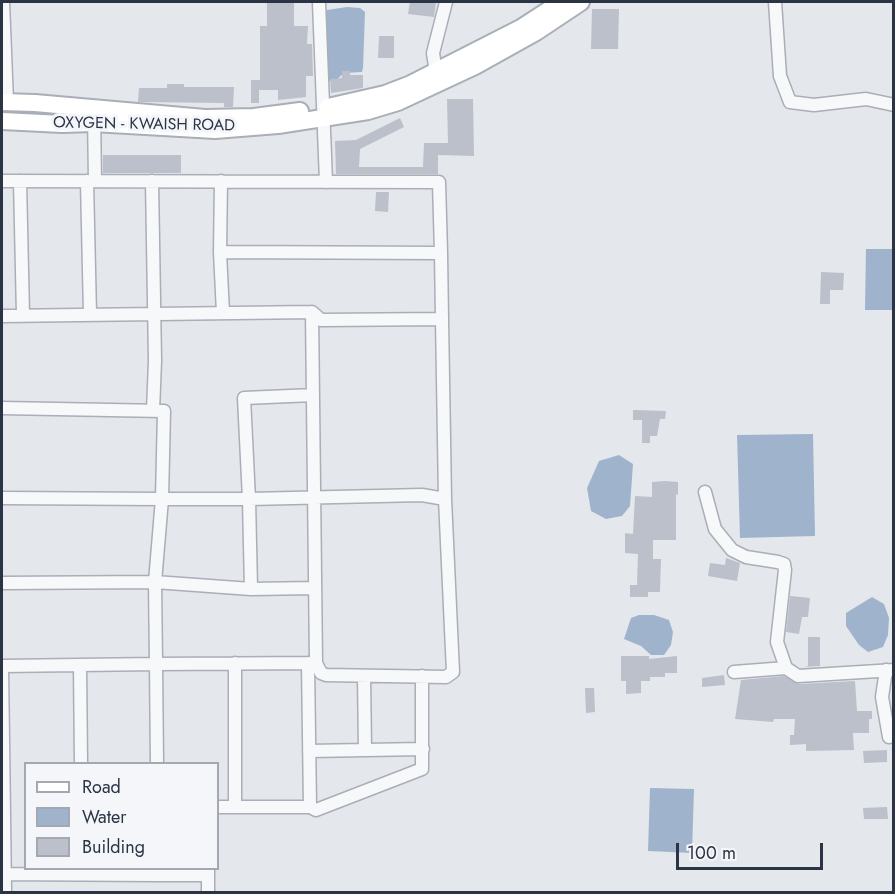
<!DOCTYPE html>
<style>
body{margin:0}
#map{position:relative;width:895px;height:894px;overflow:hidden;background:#e4e7ec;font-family:Jost,sans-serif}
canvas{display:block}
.frame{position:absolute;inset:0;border:3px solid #2b3445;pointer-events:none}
.legend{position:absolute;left:24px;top:762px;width:195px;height:108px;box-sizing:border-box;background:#f4f6f9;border:2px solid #a4a8b1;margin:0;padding:8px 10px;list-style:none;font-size:18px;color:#2b3445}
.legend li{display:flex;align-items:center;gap:12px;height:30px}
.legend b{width:30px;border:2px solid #a4a8b1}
.scale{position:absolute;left:676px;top:843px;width:147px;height:27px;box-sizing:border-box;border:3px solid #2b3445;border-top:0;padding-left:8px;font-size:18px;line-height:21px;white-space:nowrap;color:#2b3445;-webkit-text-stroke:4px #f4f6f9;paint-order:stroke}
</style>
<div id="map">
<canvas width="895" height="894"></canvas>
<div class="frame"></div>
<ul class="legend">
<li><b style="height:8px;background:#fff"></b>Road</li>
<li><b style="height:16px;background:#9fb4cc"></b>Water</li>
<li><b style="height:16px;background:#bbc0ca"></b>Building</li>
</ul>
<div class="scale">100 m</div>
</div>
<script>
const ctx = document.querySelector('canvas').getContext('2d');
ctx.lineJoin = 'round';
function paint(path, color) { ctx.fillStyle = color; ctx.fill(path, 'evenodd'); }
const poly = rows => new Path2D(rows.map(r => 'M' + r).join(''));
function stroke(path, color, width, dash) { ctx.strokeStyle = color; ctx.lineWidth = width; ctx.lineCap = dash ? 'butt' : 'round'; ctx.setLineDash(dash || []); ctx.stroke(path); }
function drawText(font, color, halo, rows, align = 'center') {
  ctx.font = font + ' Jost,sans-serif'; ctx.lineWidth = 6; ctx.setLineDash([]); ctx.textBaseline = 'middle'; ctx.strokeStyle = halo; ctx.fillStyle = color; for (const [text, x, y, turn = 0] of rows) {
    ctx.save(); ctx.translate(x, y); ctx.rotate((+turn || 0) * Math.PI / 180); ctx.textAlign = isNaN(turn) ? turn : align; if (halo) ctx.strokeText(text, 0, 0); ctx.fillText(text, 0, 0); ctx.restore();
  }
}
paint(poly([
 [347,7,360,8,365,12,363,68,362,72,344,73,334,82,326,80,323,38,327,10],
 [866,249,893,249,893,310,865,310],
 [813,434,815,536,740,538,737,435],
 [619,455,633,464,630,506,622,516,606,519,591,511,587,488,599,461],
 [872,597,884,604,889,618,888,635,883,647,868,652,859,645,846,626,846,613],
 [639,615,654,615,669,620,673,632,671,645,664,655,651,655,641,646,624,639,631,618],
 [650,788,694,789,692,853,648,851]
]), '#9fb4cc');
paint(poly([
 [267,2,294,2,294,26,308,26,307,44,312,44,313,76,306,76,306,97,278,100,278,90,259,90,259,103,251,103,251,80,260,80,260,26,267,26],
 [410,2,436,2,434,17,408,14],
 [592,9,619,9,618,49,591,49],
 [379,36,394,36,394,58,378,58],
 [342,71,350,71,350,75,363,75,363,88,331,93,330,79,342,78],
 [167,84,184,84,184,87,234,87,233,107,224,107,224,103,138,102,139,88,167,88],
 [447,99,473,99,474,156,438,155,438,174,336,174,335,141,356,140,400,118,404,127,360,149,359,167,423,167,424,143,448,143],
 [103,155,181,155,181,173,103,173],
 [376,192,389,192,388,212,375,211],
 [821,272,844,273,843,290,830,290,830,304,820,304],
 [633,410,666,411,665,419,660,419,657,436,650,436,650,443,642,443,642,420,633,420],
 [665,481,678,482,678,495,676,494,676,540,653,540,653,559,661,559,660,592,648,592,648,597,630,597,630,585,637,585,638,554,625,553,625,533,633,534,635,496,652,497,652,482],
 [726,558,740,563,737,581,708,576,710,563,725,565],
 [790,596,810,598,808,617,802,617,799,634,786,632],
 [808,637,820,637,820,666,804,667,808,666],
 [621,656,649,656,649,659,677,656,677,673,665,673,665,677,650,677,650,681,641,681,641,693,626,694,626,681,621,681],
 [724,675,725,685,702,687,702,678],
 [784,676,799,684,855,681,857,711,872,711,872,719,869,719,869,733,853,733,854,750,806,751,806,744,790,745,790,735,794,735,795,719,774,719,773,722,735,719,741,680],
 [585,688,594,688,595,712,586,713],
 [887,750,887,762,864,763,863,751],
 [887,807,888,819,864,819,863,808]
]), '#bbc0ca');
const minor = poly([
 [3,2,7,102],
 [319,2,326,182],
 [775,2,780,76,790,102,814,105,866,99,894,105],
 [436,72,433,53,446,2],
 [94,115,95,181],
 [2,181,439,182,441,253],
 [20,181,23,315],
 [87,181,90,315],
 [152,181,155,361,153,411],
 [220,252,221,181],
 [223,313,220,252,441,253,442,319,321,320,312,312],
 [2,316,312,312,316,663,156,664,155,582,162,499,2,498],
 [2,408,164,411,162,499,249,499,244,398,313,395],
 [705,492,715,529,732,550,746,557,778,562,784,564,785,570,777,642,786,668,798,676,894,670],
 [2,583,155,582,251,589,315,588],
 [251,589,249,499,422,495,445,499],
 [235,663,235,807],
 [308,663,310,807,316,810,422,769,422,676],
 [316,663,321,673,326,675,446,677,453,672,445,499,442,319],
 [80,665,81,764],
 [886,670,882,697,889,737],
 [734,672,786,668],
 [364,676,365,750],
 [309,751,423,749],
 [218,807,310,807],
 [2,874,158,875,158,868],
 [158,875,208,875],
 [5,892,2,666,156,664,157,764],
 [208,892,208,868]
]);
const secondary = poly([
 [2,102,35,103,205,118,254,117,300,111],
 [328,107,385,94,411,84,521,28,561,2],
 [2,121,62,124,93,123,215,130,278,125,368,111,398,102,475,66,536,32,581,2]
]);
stroke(minor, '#a9aeb7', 15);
stroke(secondary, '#a9aeb7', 20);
stroke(minor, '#f7f8fa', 12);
stroke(secondary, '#fff', 16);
drawText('16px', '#2b3445', '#f4f6f9', [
 ["OXYGEN - KWAISH ROAD",144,125,1]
]);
</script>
